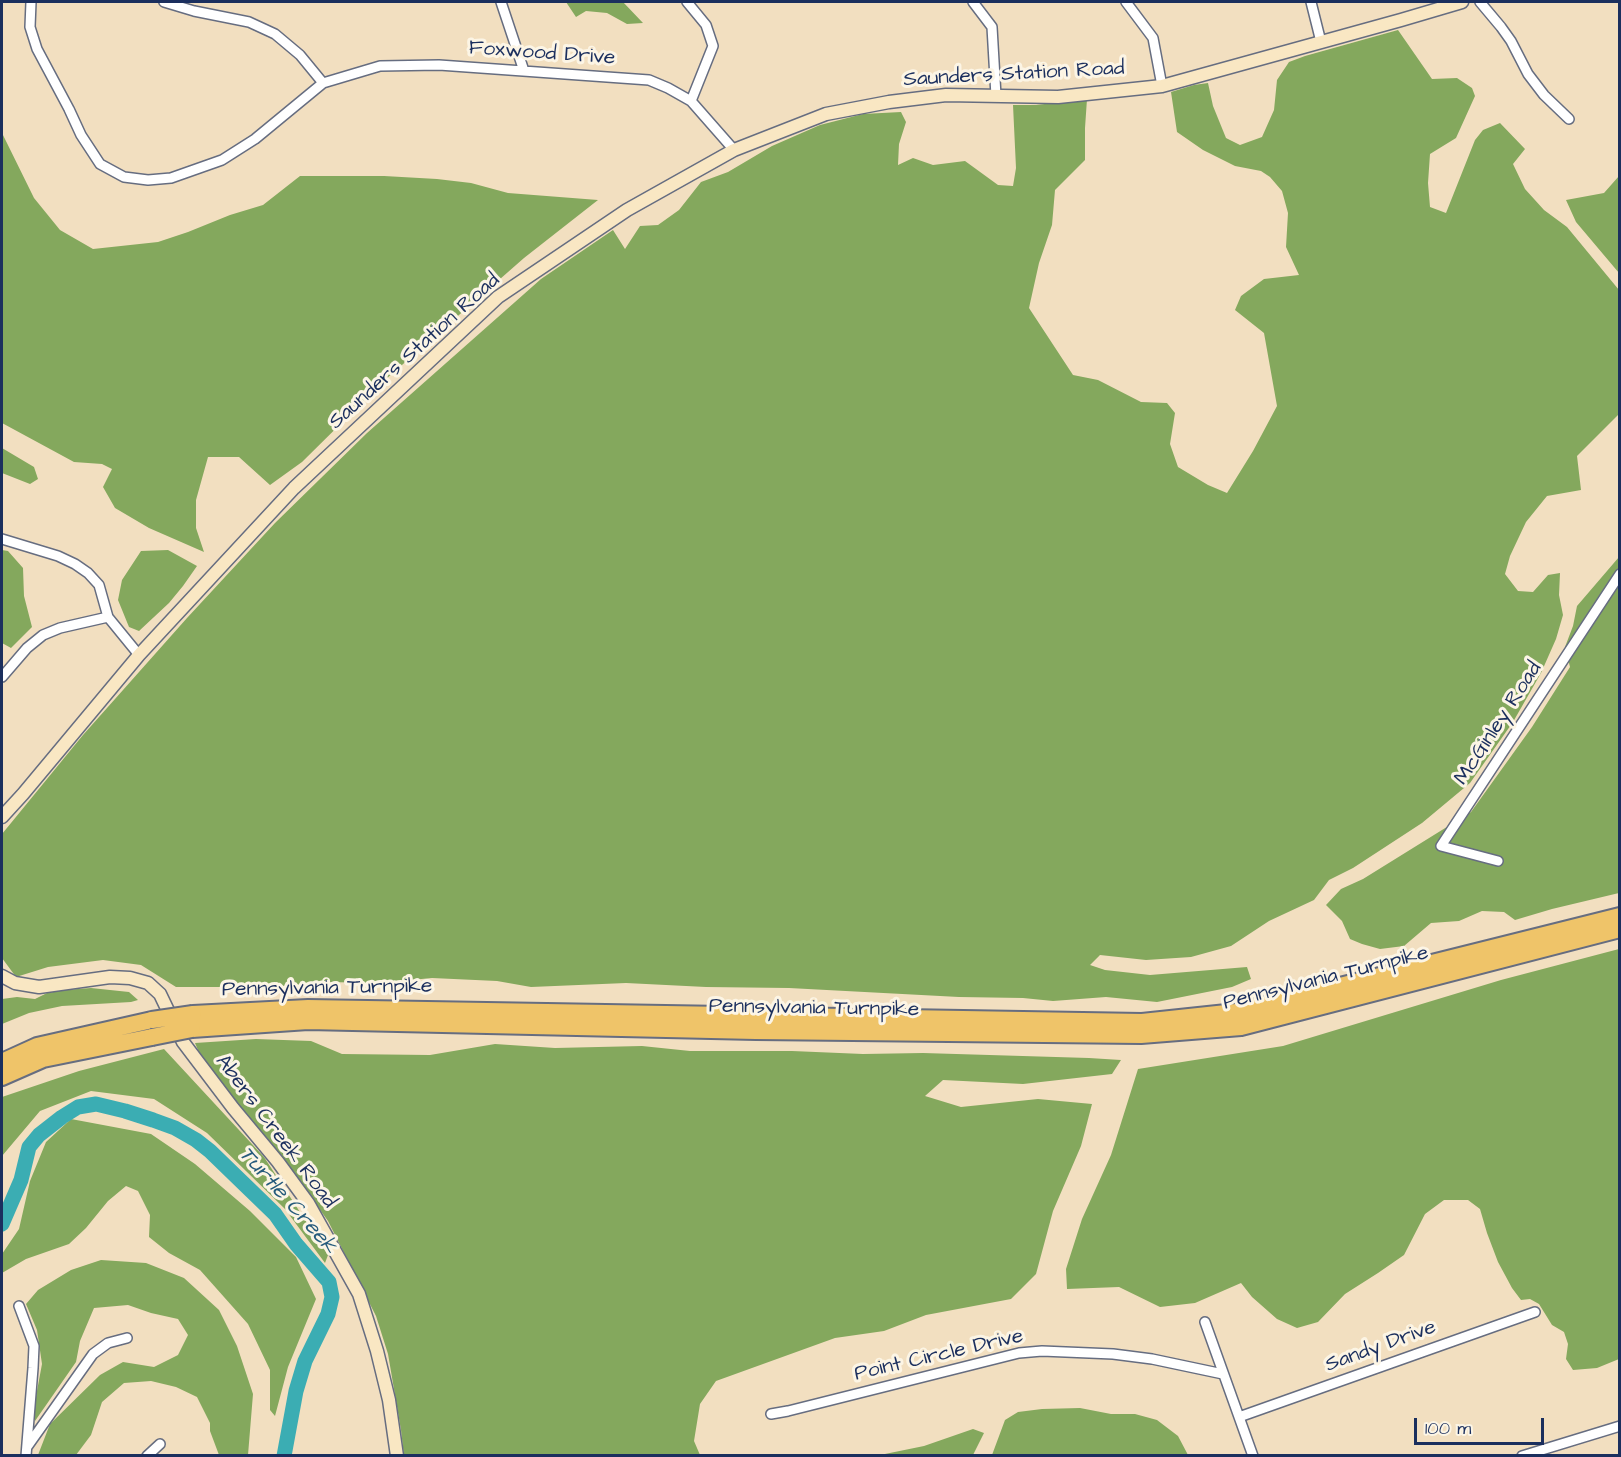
<!DOCTYPE html>
<style>
body{margin:0}
#map{position:relative;width:1621px;height:1457px;overflow:hidden;background:#f2dfc0;font-family:"Architects Daughter",sans-serif}
canvas{display:block}
.frame{position:absolute;inset:0;border:3px solid #1b2f5e;pointer-events:none}
.scale{position:absolute;left:1414px;top:1418px;width:130px;height:27px;box-sizing:border-box;border:3px solid #1b2f5e;border-top:0;padding-left:8px;font-size:18px;line-height:21px;white-space:nowrap;color:#1b2f5e;-webkit-text-stroke:4px #fcf5e5;paint-order:stroke}
</style>
<div id="map">
<canvas width="1621" height="1457"></canvas>
<div class="frame"></div>
<div class="scale">100 m</div>
</div>
<script>
const ctx = document.querySelector('canvas').getContext('2d');
ctx.lineJoin = 'round';
function paint(path, color) { ctx.fillStyle = color; ctx.fill(path, 'evenodd'); }
const poly = rows => new Path2D(rows.map(r => 'M' + r).join(''));
function stroke(path, color, width, dash) { ctx.strokeStyle = color; ctx.lineWidth = width; ctx.lineCap = dash ? 'butt' : 'round'; ctx.setLineDash(dash || []); ctx.stroke(path); }
function drawText(font, color, halo, rows, align = 'center') {
  ctx.font = font + ' "Architects Daughter",sans-serif'; ctx.lineWidth = 6; ctx.setLineDash([]); ctx.textBaseline = 'middle'; ctx.strokeStyle = halo; ctx.fillStyle = color; for (const [text, x, y, turn = 0] of rows) {
    ctx.save(); ctx.translate(x, y); ctx.rotate((+turn || 0) * Math.PI / 180); ctx.textAlign = isNaN(turn) ? turn : align; if (halo) ctx.strokeText(text, 0, 0); ctx.fillText(text, 0, 0); ctx.restore();
  }
}
paint(poly([
 [566,2,623,2,643,23,627,24,607,13,586,11,576,17],
 [1398,30,1432,79,1457,78,1472,88,1475,96,1456,138,1430,154,1428,183,1430,207,1446,213,1475,140,1483,130,1500,123,1525,149,1513,164,1525,189,1544,210,1567,227,1619,290,1619,414,1577,456,1581,490,1547,496,1526,522,1510,556,1505,574,1518,591,1533,592,1548,575,1560,573,1559,595,1563,615,1556,639,1541,673,1513,722,1470,783,1422,823,1353,868,1329,880,1314,900,1269,921,1231,946,1191,957,1146,960,1100,955,1090,965,1105,970,1150,975,1247,967,1251,979,1232,987,1157,1002,1106,997,1053,1001,1023,998,959,997,789,988,706,987,626,983,531,987,497,981,432,978,379,983,326,982,275,987,176,987,141,965,103,960,48,967,16,977,2,958,2,834,83,735,187,618,275,523,367,433,541,279,613,230,625,249,640,226,658,225,679,210,701,182,728,172,772,146,820,125,863,114,901,112,906,122,899,144,898,165,913,158,933,165,965,161,998,185,1013,186,1016,168,1013,105,1036,105,1087,99,1085,128,1085,160,1055,190,1052,225,1039,263,1029,308,1073,375,1098,380,1141,402,1167,403,1175,413,1170,444,1178,467,1208,485,1227,493,1253,451,1277,406,1264,333,1235,310,1241,296,1264,279,1299,275,1286,247,1288,213,1282,191,1270,177,1261,171,1235,166,1203,150,1177,132,1171,92,1194,85,1208,83,1213,106,1226,138,1240,145,1262,137,1274,110,1277,80,1289,62,1305,56],
 [2,133,34,198,60,230,93,249,158,242,188,232,230,215,263,205,300,176,384,176,437,179,471,183,508,193,598,200,524,258,386,379,302,462,270,485,239,457,208,457,196,500,196,528,204,552,149,528,115,508,103,487,112,469,102,464,74,462,2,423],
 [1619,176,1619,273,1576,222,1566,200,1604,193],
 [2,448,34,467,38,479,30,484,2,473],
 [2,550,8,551,23,568,24,596,32,627,11,648,2,643],
 [168,550,197,566,183,586,169,603,139,631,129,627,118,600,122,580,141,551],
 [1619,557,1619,893,1552,909,1515,920,1504,912,1482,911,1459,921,1431,923,1404,946,1380,949,1362,944,1350,939,1342,921,1326,905,1341,889,1363,879,1471,812,1532,727,1570,667,1565,647,1573,626,1577,606],
 [1619,949,1619,1359,1597,1368,1573,1370,1566,1359,1568,1344,1564,1332,1552,1325,1539,1304,1530,1299,1521,1300,1512,1288,1498,1262,1487,1233,1480,1209,1468,1200,1444,1200,1425,1214,1404,1255,1378,1273,1345,1294,1318,1322,1297,1328,1277,1319,1252,1297,1241,1283,1195,1303,1160,1307,1119,1287,1067,1289,1066,1269,1082,1219,1111,1155,1138,1069,1283,1046,1501,980],
 [91,988,129,992,138,1000,131,1002,62,1006,29,1013,2,1024,2,999,17,997,35,999,47,993,65,990],
 [256,1039,311,1041,342,1054,430,1055,495,1044,555,1048,642,1046,690,1051,792,1051,863,1054,923,1053,1089,1058,1121,1060,1112,1074,1023,1084,943,1080,925,1096,961,1107,1038,1099,1092,1104,1081,1146,1053,1211,1036,1274,1011,1299,926,1315,884,1331,835,1338,716,1381,700,1404,694,1441,700,1455,404,1456,401,1430,388,1354,376,1316,328,1221,290,1168,248,1118,227,1089,203,1062,195,1043],
 [164,1049,264,1157,328,1255,325,1263,285,1209,207,1133,154,1099,91,1091,40,1111,2,1156,2,1097,79,1071],
 [71,1119,151,1134,195,1164,250,1211,296,1257,316,1299,288,1367,275,1416,270,1410,270,1370,248,1324,200,1270,169,1253,149,1237,150,1215,138,1191,126,1186,108,1201,86,1228,69,1244,26,1259,2,1273,2,1254,19,1229,30,1181,46,1142],
 [101,1260,146,1263,184,1278,219,1310,237,1346,253,1394,248,1455,219,1455,210,1431,210,1423,197,1397,176,1387,151,1381,124,1383,102,1402,91,1435,76,1455,38,1455,50,1424,100,1375,123,1362,154,1367,178,1355,188,1335,178,1319,151,1313,128,1305,94,1308,80,1341,76,1362,35,1421,34,1407,42,1364,37,1330,26,1304,38,1290,71,1270],
 [1080,1408,1111,1414,1135,1414,1157,1420,1178,1436,1188,1455,992,1455,1005,1420,1018,1412,1042,1409],
 [973,1429,984,1433,973,1455,880,1455,924,1446]
]), '#84a85d');
stroke(poly([
 [2,1224,21,1180,29,1147,39,1135,62,1117,78,1107,96,1104,125,1111,153,1120,175,1128,196,1140,210,1151,275,1214,296,1244,329,1282,332,1297,328,1314,305,1361,296,1391,284,1456]
]), '#3badb3', 15);
const street = poly([
 [31,2,30,27,37,49,69,109,81,135,100,164,124,177,148,180,171,178,222,160,255,139,323,83,380,66,439,65,649,80,668,88,691,101,734,150],
 [164,2,194,11,249,22,275,34,300,55,323,83],
 [501,2,524,71],
 [687,2,706,25,713,46,691,101],
 [973,2,992,27,996,96],
 [1126,2,1153,38,1162,86],
 [1311,2,1321,42],
 [1480,2,1501,27,1511,41,1528,74,1544,95,1569,119],
 [2,539,58,556,75,564,88,573,99,585,108,617,139,655],
 [2,677,27,648,43,635,60,628,108,617],
 [1498,861,1441,846,1620,574],
 [19,1306,34,1346,33,1368,26,1456],
 [1205,1322,1253,1456],
 [771,1414,788,1411,1019,1353,1042,1351,1113,1354,1152,1359,1223,1374],
 [1239,1417,1535,1312],
 [27,1447,93,1354,108,1343,127,1338],
 [147,1456,160,1444],
 [1522,1456,1620,1426]
]);
const secondary = poly([
 [2,817,23,794,139,655,294,488,498,297,627,210,734,150,826,114,889,102,946,95,1058,97,1162,86,1401,20,1462,2],
 [2,976,15,983,39,987,110,977,130,978,148,983,160,994,183,1042,233,1108,278,1162,308,1203,359,1294,377,1351,389,1400,397,1456]
]);
const highway = poly([
 [193,1014,308,1008,1142,1022,1236,1012,1620,916],
 [192,1029,308,1021,756,1031,1141,1035,1241,1027,1620,929],
 [2,1062,37,1046,152,1020],
 [2,1077,43,1059,152,1037]
]);
stroke(street, '#666d80', 12);
stroke(secondary, '#666d80', 15);
stroke(highway, '#666d80', 20);
stroke(street, '#fff', 9);
stroke(secondary, '#f9e7c3', 12);
stroke(highway, '#efc469', 16);
const highwayBridge = poly([
 [152,1020,193,1014],
 [152,1037,192,1029]
]);
stroke(highwayBridge, '#666d80', 20, []);
stroke(highwayBridge, '#efc469', 16);
drawText('21px', '#1b2f5e', '#fcf5e5', [
 ["Foxwood Drive",542,54,4],
 ["Saunders Station Road",1014,75,-3],
 ["Saunders Station Road",415,352,-42],
 ["McGinley Road",1499,724,-57],
 ["Pennsylvania Turnpike",1326,979,-14],
 ["Pennsylvania Turnpike",327,989,-1],
 ["Pennsylvania Turnpike",814,1009,1],
 ["Abers Creek Road",275,1132,53],
 ["Sandy Drive",1381,1347,-20],
 ["Point Circle Drive",939,1356,-13]
]);
drawText('italic 22px', '#265b7c', '#fcf5e5', [
 ["Turtle Creek",287,1201,48]
]);
</script>
